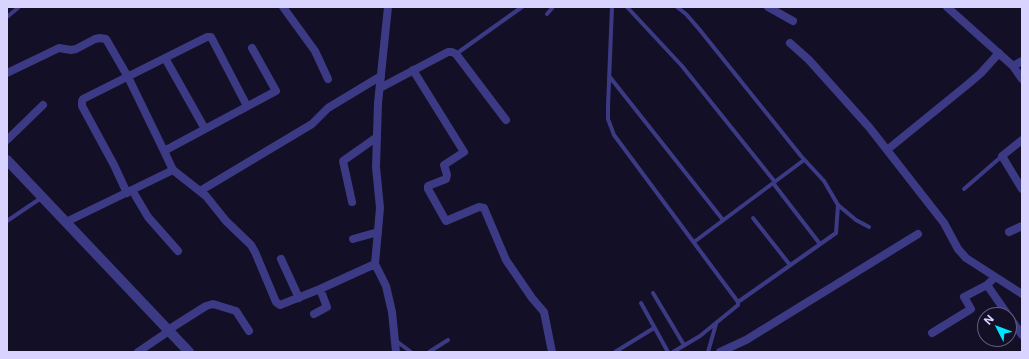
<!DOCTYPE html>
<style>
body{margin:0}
#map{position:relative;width:1029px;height:359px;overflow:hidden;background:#130f26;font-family:Inter,sans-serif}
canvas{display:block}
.frame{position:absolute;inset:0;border:8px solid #d9d4ff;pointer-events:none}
.north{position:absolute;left:977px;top:307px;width:40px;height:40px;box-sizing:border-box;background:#130f26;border:1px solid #625e7d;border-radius:50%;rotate:312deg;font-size:11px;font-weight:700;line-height:16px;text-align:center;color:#d9d4ff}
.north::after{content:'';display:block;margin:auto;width:14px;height:18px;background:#00e5ff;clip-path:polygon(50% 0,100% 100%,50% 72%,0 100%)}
</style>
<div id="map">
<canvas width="1029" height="359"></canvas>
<div class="frame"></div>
<div class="north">N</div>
</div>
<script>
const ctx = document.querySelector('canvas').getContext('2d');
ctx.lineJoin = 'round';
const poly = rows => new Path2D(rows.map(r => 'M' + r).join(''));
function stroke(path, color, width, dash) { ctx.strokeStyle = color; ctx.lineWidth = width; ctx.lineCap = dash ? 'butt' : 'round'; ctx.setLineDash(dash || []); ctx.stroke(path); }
stroke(poly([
 [612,7,608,106,608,119,614,135,738,302,738,305,700,336,673,352],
 [627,7,682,66,775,182],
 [677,7,686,14,699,29,801,156,824,181,838,205,856,220,869,227],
 [547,14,553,7],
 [7,17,19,7],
 [456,54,522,7],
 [609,76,723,220],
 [773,183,820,244],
 [964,189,1002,156],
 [753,218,790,265],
 [7,221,41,198],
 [694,242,804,160],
 [653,293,684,345],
 [738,302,836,233,838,205],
 [641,303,668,352],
 [395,340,411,352],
 [429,352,448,340],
 [615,352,654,328],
 [708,352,716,324]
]), '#3d3a85', 4);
stroke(poly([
 [283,7,315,51,328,79],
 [388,7,378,103,376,167,380,208,375,264,386,286,392,312,396,352],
 [768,7,793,21],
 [947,7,1013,66,1022,79],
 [790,43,809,60,869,127,944,223,958,249,966,258,1022,294],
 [165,58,207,37,211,37,247,106],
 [1013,66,1022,61],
 [413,70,464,152,444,165,447,175,446,179,428,186,428,189,446,221,479,207,484,208,506,260,532,298,544,312,552,352],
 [7,73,59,48,71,50,76,49,95,39,100,38,106,39,128,77,164,151],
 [380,88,448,52,452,52,456,54,506,120],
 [7,140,43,105],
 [1022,140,1002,156,1022,189],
 [887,150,967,85,981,73,999,53],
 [173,170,206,196,226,221,251,245,255,252,276,302,280,305,320,289,375,264],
 [132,190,148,217,178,251],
 [200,191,312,124,328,108,381,76],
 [127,193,114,165,82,106,82,101,83,99,165,58,205,129],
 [352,202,343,161,377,137],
 [66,222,173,170,164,151,276,91,252,48],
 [1009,232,1022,226],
 [353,239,378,232],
 [281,259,299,298],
 [987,285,1008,315],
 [314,314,327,307,320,289],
 [1009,316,1022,335],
 [168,330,206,306,213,304,236,311,249,331],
 [932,333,971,309,964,297,987,285,995,277],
 [138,352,169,331],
 [720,352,746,340,918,234]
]), '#3d3a85', 8);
stroke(poly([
 [7,160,189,352]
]), '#3d3a85', 10);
</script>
